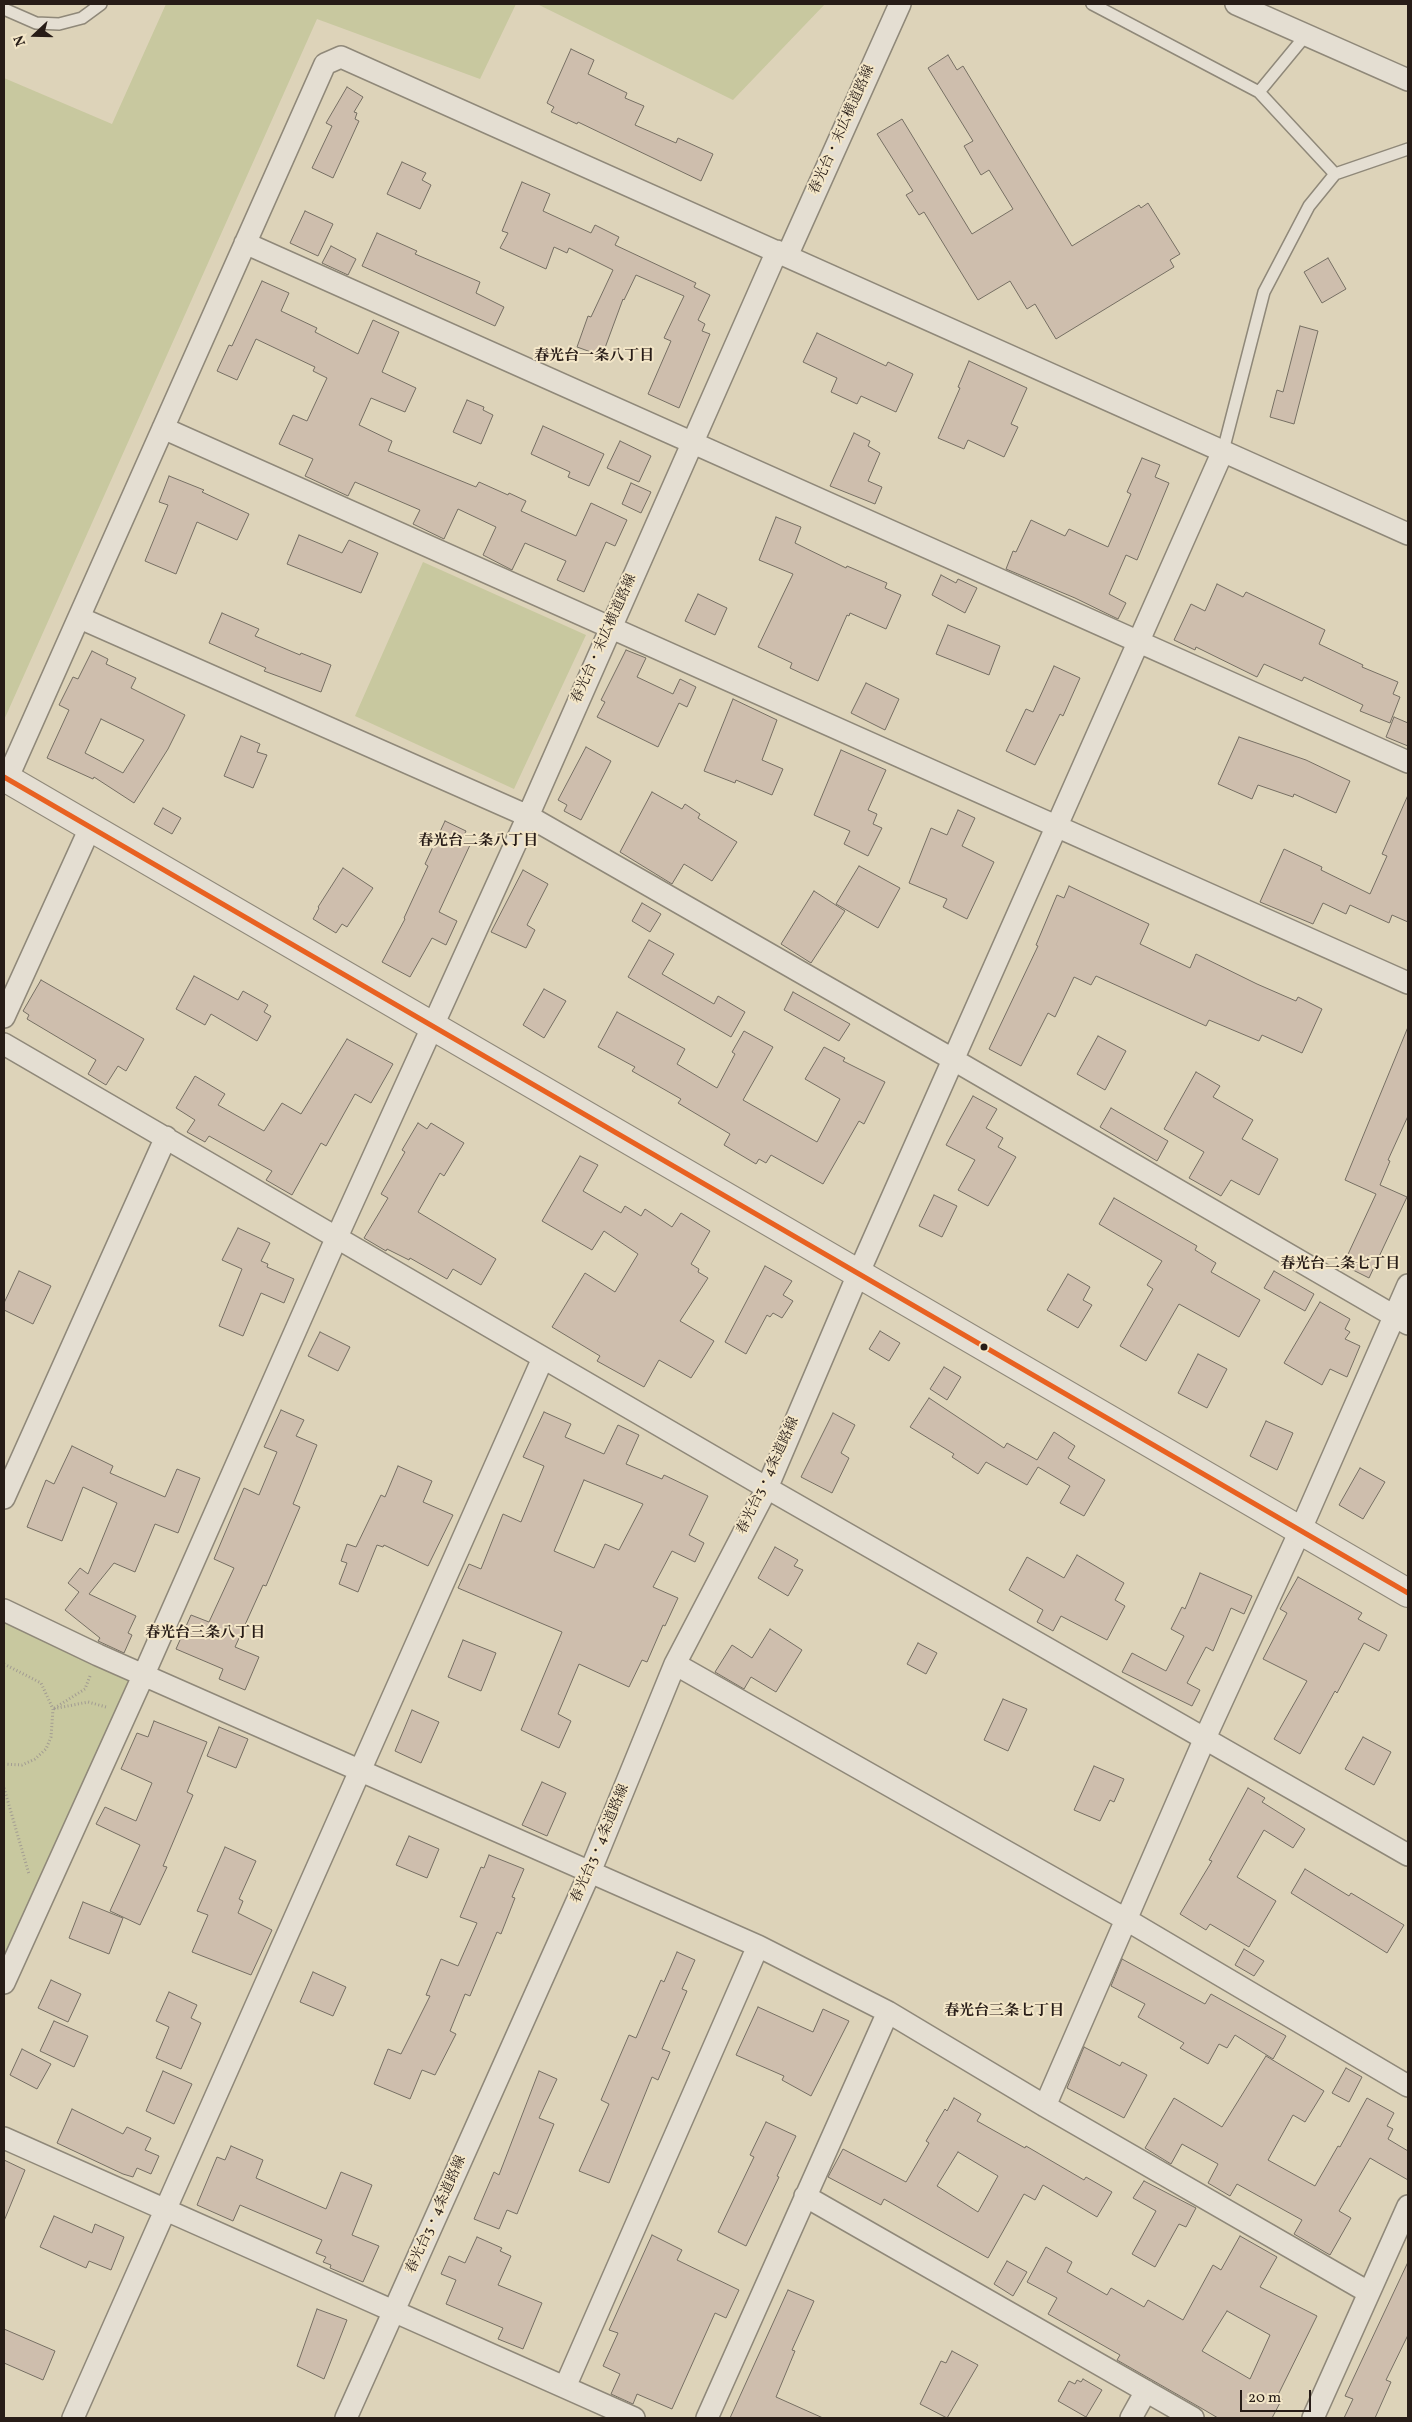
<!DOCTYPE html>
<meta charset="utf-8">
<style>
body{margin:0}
#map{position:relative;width:1412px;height:2422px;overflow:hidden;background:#ddd3b9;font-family:Vollkorn,serif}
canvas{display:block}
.frame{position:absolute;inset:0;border:5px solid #271c17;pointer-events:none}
.north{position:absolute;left:10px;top:10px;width:50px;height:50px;-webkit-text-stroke:4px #f3e6c8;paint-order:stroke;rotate:249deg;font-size:14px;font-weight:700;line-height:20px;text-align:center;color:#271c17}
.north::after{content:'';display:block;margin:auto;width:18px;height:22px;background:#271c17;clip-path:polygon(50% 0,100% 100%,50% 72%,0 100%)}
.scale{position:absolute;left:1240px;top:2390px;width:71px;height:22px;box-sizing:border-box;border:2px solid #271c17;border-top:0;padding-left:6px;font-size:15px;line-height:18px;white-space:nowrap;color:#271c17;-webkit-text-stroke:4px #f3e6c8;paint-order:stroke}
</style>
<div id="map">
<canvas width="1412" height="2422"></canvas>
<div class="frame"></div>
<div class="north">N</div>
<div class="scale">20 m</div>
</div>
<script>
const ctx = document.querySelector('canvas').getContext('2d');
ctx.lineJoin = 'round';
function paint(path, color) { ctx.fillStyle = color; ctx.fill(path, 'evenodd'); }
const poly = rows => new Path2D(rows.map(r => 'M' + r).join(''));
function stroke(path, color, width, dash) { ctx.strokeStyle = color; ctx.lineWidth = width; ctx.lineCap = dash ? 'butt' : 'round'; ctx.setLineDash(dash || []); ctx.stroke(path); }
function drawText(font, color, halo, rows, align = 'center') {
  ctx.font = font + ' Vollkorn,"Noto Serif JP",serif'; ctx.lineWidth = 4; ctx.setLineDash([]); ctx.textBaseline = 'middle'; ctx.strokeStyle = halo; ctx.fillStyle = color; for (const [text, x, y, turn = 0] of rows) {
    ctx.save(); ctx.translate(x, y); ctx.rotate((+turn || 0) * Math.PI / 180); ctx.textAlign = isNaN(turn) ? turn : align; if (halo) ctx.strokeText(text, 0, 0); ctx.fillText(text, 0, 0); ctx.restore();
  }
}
paint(poly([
 [166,4,516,4,480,79,317,19,4,720,4,78,112,124],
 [537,4,825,4,733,100],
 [423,562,586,635,514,789,355,716],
 [4,1610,144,1674,4,1983]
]), '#c8c89f');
const building = poly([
 [571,49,594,60,588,74,627,93,625,98,644,106,635,125,676,143,678,138,713,154,701,181,578,122,577,124,551,112,554,107,547,103,571,49],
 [948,55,957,70,963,66,1072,246,1139,205,1141,208,1148,203,1180,254,1170,260,1174,267,1056,339,1035,304,1027,309,1010,281,978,300,924,212,919,215,906,195,913,191,877,134,902,119,972,234,1013,209,989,170,981,175,964,146,973,141,928,68,948,55],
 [347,87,363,97,354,112,357,113,355,119,359,121,333,178,312,168,332,126,326,123,347,87],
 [402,162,426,173,422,180,431,185,420,209,387,194,402,162],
 [522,182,550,194,543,211,591,233,595,225,619,237,615,245,696,283,694,287,710,295,698,320,705,324,702,331,710,334,679,408,648,394,671,341,664,338,684,296,636,275,624,300,623,299,602,356,577,347,588,316,591,317,613,270,569,248,567,253,554,247,546,269,500,248,508,233,502,231,522,182],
 [305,211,333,224,318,256,290,243,305,211],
 [377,233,417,251,415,254,480,282,476,293,504,307,495,326,362,266,377,233],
 [331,246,356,259,348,275,322,263,331,246],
 [1328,258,1346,289,1322,303,1304,272,1328,258],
 [262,281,289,293,281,311,317,328,315,332,358,354,373,320,399,332,382,372,416,388,405,412,371,398,359,425,392,441,388,451,476,487,479,482,508,495,509,493,526,501,521,511,576,536,591,503,627,520,615,546,606,542,584,592,557,580,566,561,525,543,512,570,483,555,496,527,458,509,444,539,413,524,420,510,355,482,348,496,305,476,313,459,279,444,293,415,307,421,327,378,313,371,315,367,256,339,237,380,217,371,229,345,232,346,262,281],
 [1300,326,1318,331,1294,424,1270,417,1277,390,1283,392,1300,326],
 [817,333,886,366,888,362,913,374,896,412,861,396,857,404,831,392,837,378,803,362,817,333],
 [969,361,1027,388,1011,424,1018,427,1004,457,968,440,964,449,938,438,960,388,958,387,969,361],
 [467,400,484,407,483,410,493,415,481,444,453,432,467,400],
 [543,426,604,454,589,486,568,477,570,472,531,454,543,426],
 [854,433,870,441,868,446,880,453,868,481,882,487,875,504,830,486,854,433],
 [620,441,651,456,639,482,607,468,620,441],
 [1142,458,1160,465,1155,477,1169,483,1137,560,1126,555,1109,594,1126,603,1118,619,1075,598,1006,569,1013,551,1016,552,1031,520,1065,536,1069,529,1108,547,1131,494,1127,492,1142,458],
 [169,476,204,490,202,492,249,514,237,540,197,522,176,574,145,561,168,505,159,502,169,476],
 [631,483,651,492,641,513,622,504,631,483],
 [776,517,801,527,795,543,846,568,847,566,887,583,885,588,901,595,886,629,850,613,849,616,847,615,818,681,790,668,792,663,758,647,793,574,759,560,776,517],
 [299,535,342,553,349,540,378,553,361,593,287,564,299,535],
 [941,575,956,583,958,579,977,588,965,613,932,595,941,575],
 [1217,584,1243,597,1246,592,1325,630,1319,644,1363,665,1362,667,1398,682,1393,694,1400,697,1390,723,1360,711,1363,705,1304,677,1302,681,1264,664,1257,677,1196,647,1195,650,1174,640,1191,604,1205,611,1217,584],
 [698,594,727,608,715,635,685,621,698,594],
 [222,613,259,629,255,636,300,655,301,653,331,665,321,692,264,671,266,668,209,643,222,613],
 [948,625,1000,646,989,675,936,654,948,625],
 [626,650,646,658,637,677,673,694,680,679,696,687,687,707,679,703,658,747,597,717,605,702,601,700,626,650],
 [92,651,108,659,106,664,136,678,131,688,185,715,168,749,134,803,94,777,93,779,47,758,69,710,59,705,73,677,78,679,92,651],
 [101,719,144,740,123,773,85,753,101,719],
 [1054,666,1080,678,1063,716,1060,714,1035,765,1006,751,1026,709,1033,712,1054,666],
 [866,683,899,699,885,730,851,713,866,683],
 [733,699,777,720,762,760,783,769,772,795,736,780,735,783,704,771,733,699],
 [1394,717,1408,723,1408,746,1386,737,1394,717],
 [241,736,260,744,257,752,267,755,253,788,224,776,241,736],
 [1239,737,1306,760,1350,781,1336,813,1294,794,1293,797,1258,785,1252,799,1218,784,1239,737],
 [586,747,611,761,581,820,564,811,567,805,558,800,586,747],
 [841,750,886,770,868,810,877,814,873,824,882,828,868,856,844,844,850,831,814,815,841,750],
 [652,792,682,809,685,804,700,814,698,818,737,842,712,881,684,864,672,884,620,852,652,792],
 [1408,795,1408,922,1392,915,1389,923,1350,905,1346,914,1323,903,1313,924,1260,902,1284,849,1322,867,1321,870,1370,894,1387,856,1382,854,1408,795],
 [163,808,181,818,172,834,154,824,163,808],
 [958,810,975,818,962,846,994,862,967,919,943,907,947,899,909,883,931,828,947,835,958,810],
 [445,821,466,831,461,841,470,845,439,912,457,921,446,945,432,938,410,977,382,962,405,919,404,918,428,866,425,864,445,821],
 [859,866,900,888,878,928,836,904,859,866],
 [343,868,373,888,347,927,342,924,336,933,313,919,319,908,318,907,343,868],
 [523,870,548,884,527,925,535,930,526,948,491,932,523,870],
 [1069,886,1149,924,1140,944,1190,968,1196,954,1257,984,1296,1001,1298,997,1322,1009,1302,1053,1262,1035,1259,1041,1209,1020,1206,1026,1096,976,1091,985,1074,977,1055,1017,1048,1013,1021,1066,989,1049,1038,946,1036,945,1057,895,1064,898,1069,886],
 [814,891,845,911,811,963,781,944,814,891],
 [642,903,661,914,650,932,632,921,642,903],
 [649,940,674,954,662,974,714,1004,718,996,745,1012,731,1037,628,977,649,940],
 [194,976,238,1000,243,991,268,1005,264,1012,271,1016,257,1041,211,1014,205,1025,176,1009,194,976],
 [41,980,144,1039,126,1071,118,1066,106,1085,88,1074,96,1060,27,1019,29,1015,23,1011,41,980],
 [544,989,566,1001,544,1038,523,1025,544,989],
 [793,992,850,1024,839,1041,784,1010,793,992],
 [617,1012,685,1049,677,1064,717,1088,735,1054,732,1052,744,1031,773,1047,743,1100,817,1142,840,1099,805,1079,824,1047,845,1058,843,1061,885,1082,864,1124,859,1121,823,1184,771,1155,766,1163,759,1159,756,1164,724,1145,730,1134,678,1103,681,1099,632,1071,635,1067,598,1047,617,1012],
 [1408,1027,1408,1116,1388,1160,1390,1161,1380,1185,1407,1197,1369,1278,1343,1265,1376,1194,1345,1180,1408,1027],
 [1098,1036,1126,1051,1105,1090,1077,1074,1098,1036],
 [347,1039,393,1064,371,1103,355,1094,326,1146,321,1143,292,1195,266,1180,272,1171,209,1136,205,1142,187,1132,195,1120,176,1108,195,1076,225,1094,218,1105,264,1131,282,1103,301,1114,347,1039],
 [1196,1072,1220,1086,1213,1097,1253,1120,1242,1139,1278,1159,1259,1195,1231,1180,1221,1196,1189,1178,1204,1152,1164,1129,1196,1072],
 [973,1096,997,1109,986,1128,1003,1138,998,1147,1016,1157,988,1206,958,1190,975,1160,946,1145,973,1096],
 [1111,1108,1168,1141,1157,1161,1100,1127,1111,1108],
 [418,1123,427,1129,431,1123,464,1143,444,1176,440,1173,418,1212,496,1259,481,1285,453,1269,447,1279,410,1258,409,1260,387,1249,386,1251,364,1238,388,1198,381,1194,405,1152,402,1150,418,1123],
 [580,1156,598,1165,583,1191,621,1213,625,1206,641,1216,645,1209,672,1227,681,1213,710,1231,691,1264,699,1269,698,1272,708,1278,680,1321,714,1341,691,1378,659,1360,644,1387,597,1361,600,1356,552,1327,585,1273,615,1292,638,1254,604,1231,592,1250,542,1221,580,1156],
 [934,1195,957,1206,942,1237,919,1226,934,1195],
 [1114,1198,1197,1246,1195,1250,1216,1263,1211,1272,1260,1300,1239,1337,1179,1304,1146,1361,1120,1346,1153,1289,1147,1285,1162,1261,1099,1224,1114,1198],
 [238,1228,270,1243,261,1261,268,1264,267,1267,294,1279,284,1303,261,1293,243,1336,219,1326,242,1269,222,1260,238,1228],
 [765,1266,792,1281,783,1295,793,1301,782,1318,773,1313,770,1317,767,1315,746,1354,725,1342,765,1266],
 [19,1271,51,1286,33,1324,4,1310,4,1303,19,1271],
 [1274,1271,1314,1294,1305,1311,1264,1288,1274,1271],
 [1068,1274,1090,1287,1083,1300,1092,1305,1078,1328,1047,1310,1068,1274],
 [1320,1302,1350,1319,1345,1329,1350,1332,1345,1339,1360,1346,1347,1377,1330,1369,1322,1385,1284,1363,1320,1302],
 [880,1331,900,1343,889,1361,869,1349,880,1331],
 [320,1332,350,1347,338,1371,308,1356,320,1332],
 [1198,1354,1227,1369,1207,1408,1178,1393,1198,1354],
 [944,1367,961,1377,947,1400,930,1389,944,1367],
 [929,1398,1004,1448,1007,1443,1037,1460,1054,1432,1075,1446,1068,1458,1105,1480,1084,1516,1060,1503,1070,1486,1038,1467,1027,1485,986,1462,978,1474,952,1457,954,1454,910,1427,929,1398],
 [281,1410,304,1420,296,1436,317,1445,293,1504,300,1507,266,1586,263,1585,235,1647,259,1657,245,1690,219,1679,223,1669,176,1649,191,1615,209,1622,234,1568,214,1559,244,1488,259,1495,277,1452,264,1447,281,1410],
 [544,1412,571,1424,565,1437,604,1454,618,1425,639,1435,626,1464,662,1479,664,1475,708,1496,689,1535,704,1543,695,1562,672,1551,653,1587,678,1598,665,1626,663,1625,647,1662,642,1660,629,1687,579,1664,558,1714,571,1721,559,1748,521,1730,562,1632,458,1588,469,1564,481,1569,503,1514,521,1522,544,1466,523,1457,544,1412],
 [584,1480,643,1504,619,1550,605,1544,594,1568,554,1551,584,1480],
 [833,1413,855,1425,841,1453,849,1458,832,1493,801,1477,833,1413],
 [1266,1421,1293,1433,1277,1470,1250,1456,1266,1421],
 [72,1446,113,1466,110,1473,165,1497,177,1469,200,1478,178,1533,155,1524,135,1572,114,1563,89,1594,136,1616,128,1633,132,1635,124,1653,98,1641,100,1638,65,1610,79,1592,68,1583,80,1568,88,1574,117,1503,83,1487,62,1541,27,1527,46,1480,54,1484,72,1446],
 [398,1466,432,1481,423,1502,453,1515,428,1566,384,1545,383,1547,377,1545,358,1592,339,1584,347,1563,341,1561,347,1544,356,1547,381,1495,385,1497,398,1466],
 [1360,1468,1385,1482,1363,1519,1339,1505,1360,1468],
 [775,1547,798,1560,794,1566,803,1570,788,1596,758,1578,775,1547],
 [1077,1555,1124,1583,1115,1600,1125,1606,1107,1640,1061,1616,1053,1631,1037,1622,1043,1610,1009,1590,1027,1557,1064,1578,1077,1555],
 [1200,1573,1252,1596,1244,1614,1231,1608,1213,1651,1206,1647,1187,1683,1200,1690,1192,1706,1122,1672,1132,1653,1166,1671,1184,1636,1171,1629,1182,1607,1185,1609,1200,1573],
 [1298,1577,1362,1613,1358,1619,1387,1635,1379,1651,1364,1643,1337,1693,1335,1691,1300,1754,1274,1739,1307,1681,1263,1659,1287,1613,1280,1609,1298,1577],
 [770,1629,802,1650,776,1692,751,1677,744,1689,715,1672,732,1645,752,1658,770,1629],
 [463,1640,496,1653,481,1691,448,1677,463,1640],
 [918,1643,937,1653,926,1674,907,1664,918,1643],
 [1003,1699,1027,1709,1008,1751,984,1740,1003,1699],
 [412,1710,439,1722,421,1763,395,1751,412,1710],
 [154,1721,207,1742,187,1792,193,1795,163,1866,167,1867,140,1925,110,1911,140,1845,96,1824,105,1807,136,1821,152,1783,121,1769,137,1733,148,1737,154,1721],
 [219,1727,248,1739,236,1768,207,1756,219,1727],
 [1363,1737,1391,1752,1374,1785,1345,1769,1363,1737],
 [1094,1766,1124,1779,1114,1802,1110,1800,1100,1821,1074,1810,1094,1766],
 [542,1782,566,1793,547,1836,522,1825,542,1782],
 [1248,1788,1265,1798,1262,1802,1305,1829,1293,1848,1264,1830,1237,1877,1276,1901,1249,1947,1210,1924,1206,1930,1180,1914,1212,1861,1209,1860,1248,1788],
 [409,1836,439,1849,427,1878,396,1865,409,1836],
 [225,1847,256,1861,239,1899,243,1901,238,1913,272,1930,251,1975,192,1952,208,1915,197,1911,225,1847],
 [489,1855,524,1869,512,1897,515,1898,501,1934,497,1932,470,1996,465,1994,450,2031,456,2034,435,2075,422,2070,410,2099,374,2084,388,2049,401,2054,430,1996,426,1995,441,1959,458,1966,477,1923,460,1917,481,1867,484,1868,489,1855],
 [1305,1869,1349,1896,1351,1893,1404,1925,1387,1953,1291,1893,1305,1869],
 [83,1902,123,1918,109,1954,69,1938,83,1902],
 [1244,1949,1264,1961,1254,1976,1235,1965,1244,1949],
 [677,1952,695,1960,682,1989,687,1991,662,2049,670,2052,658,2080,652,2077,609,2183,579,2171,609,2104,601,2100,629,2035,636,2038,661,1980,664,1982,677,1952],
 [1122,1959,1205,2004,1211,1994,1286,2036,1273,2059,1235,2035,1227,2048,1219,2044,1208,2064,1180,2048,1184,2043,1138,2017,1145,2004,1111,1986,1122,1959],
 [313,1972,346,1987,333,2016,300,2002,313,1972],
 [51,1980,81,1994,68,2022,38,2008,51,1980],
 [169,1992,197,2005,191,2018,201,2023,181,2069,156,2058,169,2027,156,2021,169,1992],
 [758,2007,813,2032,823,2009,849,2021,811,2096,782,2080,784,2076,736,2055,758,2007],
 [54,2021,88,2036,74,2067,40,2051,54,2021],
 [1084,2047,1120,2066,1122,2062,1147,2075,1124,2118,1067,2088,1084,2047],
 [22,2049,51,2064,37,2089,10,2075,22,2049],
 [1266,2056,1324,2091,1305,2122,1293,2115,1268,2160,1315,2186,1338,2146,1340,2147,1367,2098,1394,2113,1387,2126,1393,2129,1388,2139,1408,2151,1408,2180,1370,2158,1339,2211,1351,2218,1330,2255,1294,2234,1302,2220,1237,2184,1230,2196,1208,2183,1218,2164,1182,2144,1171,2164,1145,2148,1174,2098,1222,2127,1266,2056],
 [1346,2068,1362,2077,1349,2102,1332,2093,1346,2068],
 [163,2071,192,2084,174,2124,146,2111,163,2071],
 [539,2071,557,2079,539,2118,554,2124,517,2214,507,2210,499,2229,474,2219,494,2172,499,2175,539,2071],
 [954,2098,981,2114,977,2121,1025,2148,1026,2146,1084,2180,1086,2177,1112,2192,1097,2217,1043,2185,1035,2200,1024,2194,988,2258,884,2199,881,2205,828,2177,843,2149,906,2182,929,2143,926,2141,945,2109,947,2111,954,2098],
 [958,2152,998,2176,978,2212,937,2186,958,2152],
 [72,2109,123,2134,127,2127,151,2138,145,2150,159,2156,151,2174,137,2168,133,2177,123,2174,57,2143,72,2109],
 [766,2122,796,2136,777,2176,779,2177,746,2246,718,2232,754,2157,750,2155,766,2122],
 [231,2146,263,2160,256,2178,326,2209,341,2172,372,2185,352,2235,379,2246,363,2282,330,2268,331,2265,323,2262,326,2257,316,2253,322,2240,240,2205,233,2221,197,2205,217,2157,225,2160,231,2146],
 [4,2160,25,2170,4,2221,4,2160],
 [1144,2181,1196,2208,1186,2227,1179,2224,1155,2267,1132,2254,1156,2211,1133,2198,1144,2181],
 [54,2216,92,2233,95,2224,124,2237,111,2270,89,2261,86,2268,40,2247,54,2216],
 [652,2235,682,2250,677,2260,739,2290,726,2318,715,2313,672,2409,637,2394,633,2404,611,2394,620,2374,603,2366,618,2333,609,2330,652,2235],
 [1240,2236,1277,2257,1260,2287,1317,2316,1277,2397,1282,2399,1272,2418,1218,2418,1201,2408,1117,2360,1120,2355,1048,2314,1057,2298,1027,2282,1046,2247,1072,2262,1067,2272,1107,2295,1111,2288,1144,2307,1148,2300,1183,2320,1213,2265,1221,2270,1240,2236],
 [1227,2311,1270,2335,1250,2379,1202,2351,1227,2311],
 [477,2237,502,2248,500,2251,511,2256,498,2285,542,2303,523,2349,498,2339,503,2328,446,2304,456,2280,441,2274,449,2256,465,2263,477,2237],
 [1007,2261,1027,2272,1013,2296,994,2284,1007,2261],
 [1408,2262,1408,2335,1386,2380,1391,2382,1375,2418,1344,2418,1353,2399,1345,2396,1408,2262],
 [788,2290,814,2301,792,2350,795,2351,776,2397,823,2418,730,2418,788,2290],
 [317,2309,347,2320,324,2379,297,2366,317,2309],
 [4,2329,55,2351,43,2380,4,2363,4,2329],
 [952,2351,978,2365,947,2418,920,2404,941,2361,946,2363,952,2351],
 [1083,2379,1102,2390,1086,2417,1058,2401,1069,2381,1075,2384,1077,2380,1081,2382,1083,2379]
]);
paint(building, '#cebead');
stroke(building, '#766f63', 1);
const service = poly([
 [1092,4,1259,92,1335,174],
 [4,9,36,23,59,24,82,18,101,4],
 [1259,92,1306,35],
 [1223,451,1264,292,1309,206,1335,174,1408,149]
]);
const minor = poly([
 [1236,4,1408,80],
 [245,243,1408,762],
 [787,256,900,4],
 [163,428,1408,983],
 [80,618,528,816,954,1060,1408,1324],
 [7,779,325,64,341,57,1408,534],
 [4,1017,90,828],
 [4,1044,767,1488,1408,1855],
 [4,1498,166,1137],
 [4,1610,98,1655,758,1946,888,2012,1045,2106,1368,2292],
 [675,1664,1127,1920,1408,2086],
 [4,1983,144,1674,336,1239,528,816,777,251],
 [1045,2106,1205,1738,1300,1531,1408,1285],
 [4,2138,634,2418],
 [805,2196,1193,2418],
 [565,2387,758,1946],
 [73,2418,543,1358],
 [346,2418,590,1872,675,1664,767,1488,859,1272,1223,451],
 [707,2418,888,2012],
 [1131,2418,1146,2391],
 [1313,2418,1408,2206]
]);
const tertiary = poly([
 [4,777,1408,1593]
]);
stroke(service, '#8f8879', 14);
stroke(minor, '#8f8879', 24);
stroke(tertiary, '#8f8879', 30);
stroke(poly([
 [4,1664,41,1683,53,1709,51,1737,46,1749,35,1759,22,1765,4,1764],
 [90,1676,85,1689,53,1709,88,1702,106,1707],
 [4,1788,29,1874]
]), '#a29c92', 3, [1, 2.5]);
stroke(service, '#e4ded2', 11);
stroke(minor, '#e4ded2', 21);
stroke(tertiary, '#e4ded2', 28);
stroke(poly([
 [4,777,1408,1593]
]), '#e86121', 5);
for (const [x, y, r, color] of [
 [984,1347,4.5,"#271c17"]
]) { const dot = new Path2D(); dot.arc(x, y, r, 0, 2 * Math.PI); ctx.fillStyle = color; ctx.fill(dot); stroke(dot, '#f3e6c8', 2); }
drawText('14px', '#271c17', '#f3e6c8', [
 ["春光台・末広横道路線",843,130,-66],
 ["春光台・末広横道路線",605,639,-66],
 ["春光台3・4条道路線",769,1476,-65],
 ["春光台3・4条道路線",601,1844,-67],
 ["春光台3・4条道路線",437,2215,-66]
]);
drawText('bold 15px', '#271c17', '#f3e6c8', [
 ["春光台一条八丁目",594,357],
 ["春光台二条八丁目",478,842],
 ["春光台二条七丁目",1340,1265],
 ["春光台三条八丁目",205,1634],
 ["春光台三条七丁目",1004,2012]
]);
</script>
